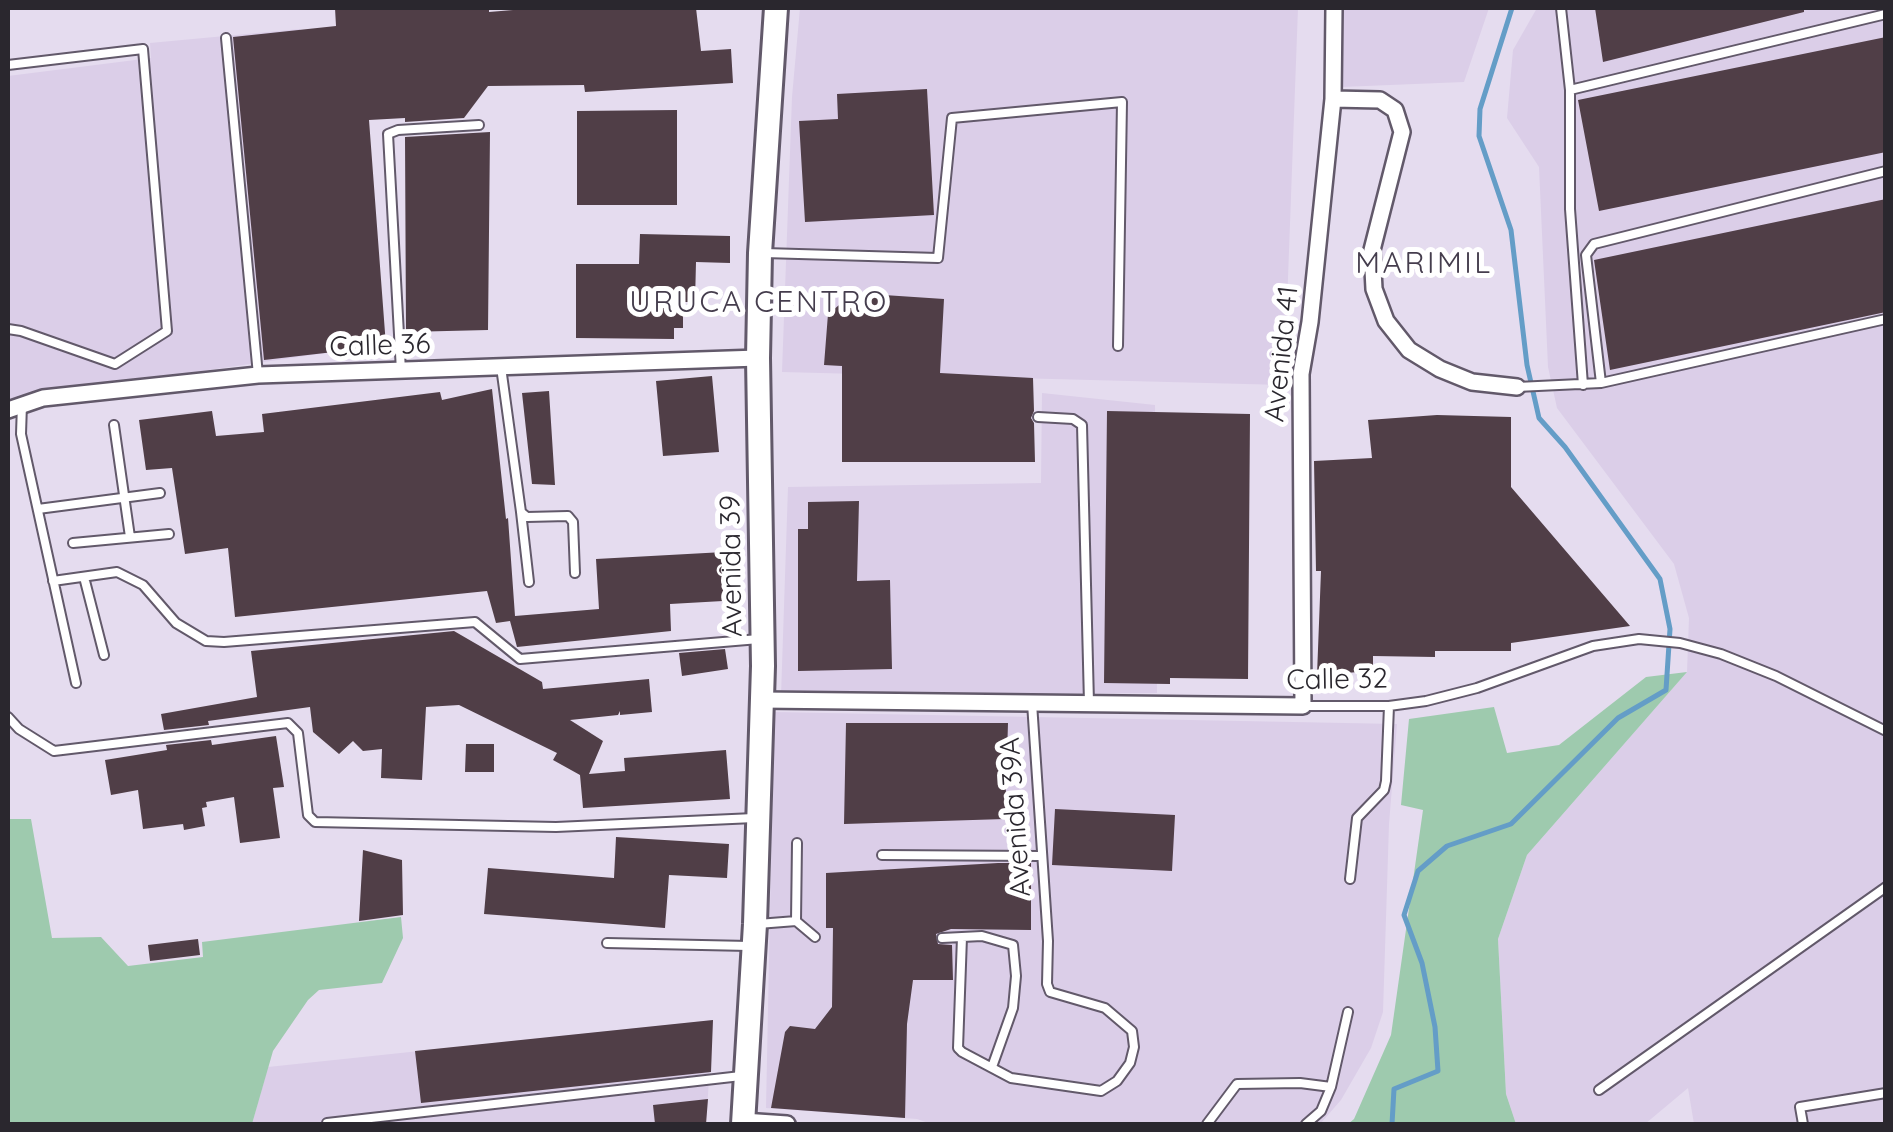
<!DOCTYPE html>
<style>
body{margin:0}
#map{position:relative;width:1893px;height:1132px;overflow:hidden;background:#e5dcef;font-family:Quicksand,sans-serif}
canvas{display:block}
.frame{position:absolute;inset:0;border:10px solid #2a272e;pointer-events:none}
</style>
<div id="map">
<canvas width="1893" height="1132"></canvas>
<div class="frame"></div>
</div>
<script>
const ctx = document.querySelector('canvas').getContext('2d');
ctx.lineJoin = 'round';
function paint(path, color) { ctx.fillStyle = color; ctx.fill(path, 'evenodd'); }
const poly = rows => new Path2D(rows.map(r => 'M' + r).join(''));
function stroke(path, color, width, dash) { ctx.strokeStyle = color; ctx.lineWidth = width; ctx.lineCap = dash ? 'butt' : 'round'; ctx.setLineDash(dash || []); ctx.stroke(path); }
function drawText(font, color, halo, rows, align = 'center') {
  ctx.font = font + ' Quicksand,sans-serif'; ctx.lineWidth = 10; ctx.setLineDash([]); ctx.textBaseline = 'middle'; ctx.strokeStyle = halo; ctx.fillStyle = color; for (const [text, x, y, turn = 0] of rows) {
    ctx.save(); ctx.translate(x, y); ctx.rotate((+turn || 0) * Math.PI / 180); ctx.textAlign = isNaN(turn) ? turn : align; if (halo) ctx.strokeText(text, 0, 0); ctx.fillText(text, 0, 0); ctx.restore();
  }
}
paint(poly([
 [800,8,1298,8,1284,385,782,372,792,97],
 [1343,8,1489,8,1464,82,1341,87],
 [1537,8,1885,8,1885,1124,1694,1124,1688,1088,1645,1124,1516,1124,1506,1094,1498,939,1527,855,1687,672,1689,618,1674,564,1557,408,1548,367,1539,167,1507,118,1513,50],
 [300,29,333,352,8,399,8,76,151,58,150,43],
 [1042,393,1155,405,1157,693,781,696,788,487,1041,483],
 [774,712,1397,724,1389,824,1383,1012,1371,1048,1341,1100,1320,1124,931,1124,917,1119,766,1108],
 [713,1020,706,1124,252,1124,268,1067]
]), '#dbcee8');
paint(poly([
 [1687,672,1527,855,1498,939,1506,1094,1516,1124,1348,1124,1354,1119,1391,1035,1423,810,1401,805,1409,719,1494,707,1507,753,1559,745,1646,677],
 [8,819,31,819,52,938,101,937,128,966,203,957,202,942,401,917,403,938,382,983,319,990,308,1000,273,1051,252,1124,8,1124]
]), '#9ecaae');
stroke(poly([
 [1392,1124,1394,1089,1438,1071,1435,1027,1422,963,1404,915,1418,871,1447,846,1511,824,1618,718,1666,690,1670,629,1660,579,1565,447,1539,418,1527,365,1511,230,1479,136,1480,109,1512,8]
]), '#649dc7', 5);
paint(poly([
 [335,8,489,8,489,12,537,8,696,8,701,51,731,49,733,83,585,92,584,85,488,86,464,118,405,122,405,118,369,120,386,346,264,360,233,37,336,26],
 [1595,8,1804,8,1804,12,1603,62],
 [1886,37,1886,152,1599,211,1578,100],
 [927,89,934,215,805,222,799,121,838,119,837,94],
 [677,110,677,205,577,205,577,111],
 [490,132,488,330,406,332,405,137],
 [1886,199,1886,312,1610,370,1594,260],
 [640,234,730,236,730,263,696,262,695,302,683,302,683,328,674,328,674,339,576,338,576,264,639,264],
 [854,293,944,299,940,373,1033,378,1034,411,1031,418,1034,423,1035,462,842,462,842,366,824,365,828,314],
 [712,376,719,452,663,456,656,381],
 [492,389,506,519,508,518,515,616,599,609,596,559,724,552,723,601,670,604,671,631,517,647,510,621,496,623,487,591,235,617,228,548,185,554,172,468,146,470,139,420,212,411,216,436,264,432,262,414,440,392,442,400],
 [549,391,555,485,532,484,522,393],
 [1107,411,1250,414,1248,679,1170,678,1170,684,1104,683],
 [1437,415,1511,417,1511,487,1630,626,1511,643,1511,651,1435,651,1435,657,1373,656,1373,671,1317,675,1321,571,1316,571,1314,461,1372,458,1368,420],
 [859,501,857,581,890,580,892,669,798,671,798,529,808,529,808,502],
 [454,631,542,682,543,689,649,679,652,712,620,715,620,711,618,715,570,720,603,741,589,774,625,771,624,758,726,750,730,799,583,808,580,775,553,760,557,753,459,705,426,707,422,780,381,778,382,749,363,751,353,741,339,754,313,732,310,707,208,721,209,725,164,730,161,714,257,697,251,651],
 [725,649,728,669,682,676,679,653],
 [846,723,1008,723,1005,819,844,824],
 [276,736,284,787,273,788,280,838,240,843,234,797,206,802,207,807,202,808,205,826,184,830,183,824,143,829,138,790,111,795,105,760,167,750,166,745,211,740,212,745],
 [466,744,494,744,494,772,465,772],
 [1055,809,1175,815,1172,871,1052,865],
 [616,837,729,844,727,878,669,875,665,928,484,914,488,868,614,878],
 [363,850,402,860,403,915,359,921],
 [998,863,1031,863,1031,930,951,929,936,934,938,944,952,945,953,980,913,980,907,1024,905,1118,771,1108,785,1032,790,1026,815,1029,832,1007,833,928,826,928,826,873],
 [198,939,200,955,150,961,148,945],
 [713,1020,711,1072,421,1103,415,1051],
 [708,1099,706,1124,655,1124,653,1105]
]), '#503e47');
const lane = poly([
 [1561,8,1570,90,1570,209,1583,385],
 [226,38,258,375],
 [8,65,143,49,167,331,115,364,21,331,8,329],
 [1570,90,1886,14],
 [764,253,938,258,952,118,1122,102,1118,346],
 [501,367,521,512,527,517,568,516,573,522,575,573],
 [401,371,388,134,398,130,479,125],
 [1601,383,1586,255,1594,244,1886,171],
 [1517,387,1601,383,1886,319],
 [22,404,21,434,76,683],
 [1038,417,1073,419,1082,425,1089,703],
 [114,425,130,537],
 [38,509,160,493],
 [521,512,529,582],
 [73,543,169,534],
 [84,577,104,655],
 [53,581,117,572,143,585,176,623,206,641,224,642,475,622,520,659,759,639],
 [1303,706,1389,706,1426,701,1477,688,1593,646,1639,639,1680,643,1721,654,1776,676,1886,731],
 [8,717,19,729,54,751,288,723,298,733,308,815,315,822,556,827,754,818],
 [882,855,1040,856],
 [1350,879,1357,818,1384,790,1386,781,1389,706],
 [796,921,815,937],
 [758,924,796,921,797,843],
 [962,937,958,1048,962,1052,1011,1078,1101,1091,1117,1081,1130,1063,1134,1047,1132,1031,1105,1008,1050,992,1047,984,1048,941,1032,703],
 [942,938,982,936,1013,945,1016,976,1013,1008,992,1067],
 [607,943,749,946],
 [1599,1090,1886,887],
 [327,1123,741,1076],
 [1207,1124,1237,1084,1300,1083,1331,1087],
 [1306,1124,1321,1111,1331,1087,1348,1012],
 [1803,1124,1800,1107,1886,1093]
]);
const street = poly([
 [1333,99,1380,100,1395,110,1402,132,1372,250,1374,289,1386,321,1409,350,1440,369,1472,382,1517,387],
 [8,410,43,398,258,375,758,358],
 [761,700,1303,706,1301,374,1310,322,1333,99,1334,8],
 [743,1121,787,1124]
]);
const secondary = poly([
 [743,1124,755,924,763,666,758,358,760,253,776,8]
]);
stroke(lane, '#62596a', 12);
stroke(street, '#62596a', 20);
stroke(secondary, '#62596a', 28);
stroke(lane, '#fff', 8);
stroke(street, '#fff', 15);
stroke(secondary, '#fff', 22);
drawText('28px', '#2a272e', '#fff', [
 ["Calle 36",380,346,-2],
 ["Avenida 41",1282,354,-84],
 ["Avenida 39",732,566,-91],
 ["Calle 32",1337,680,-1],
 ["Avenida 39A",1016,817,-94]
]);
ctx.letterSpacing = '2.5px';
drawText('30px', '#453d4d', '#fff', [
 ["MARIMIL",1424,264],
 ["URUCA CENTRO",759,303]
]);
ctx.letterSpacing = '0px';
</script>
